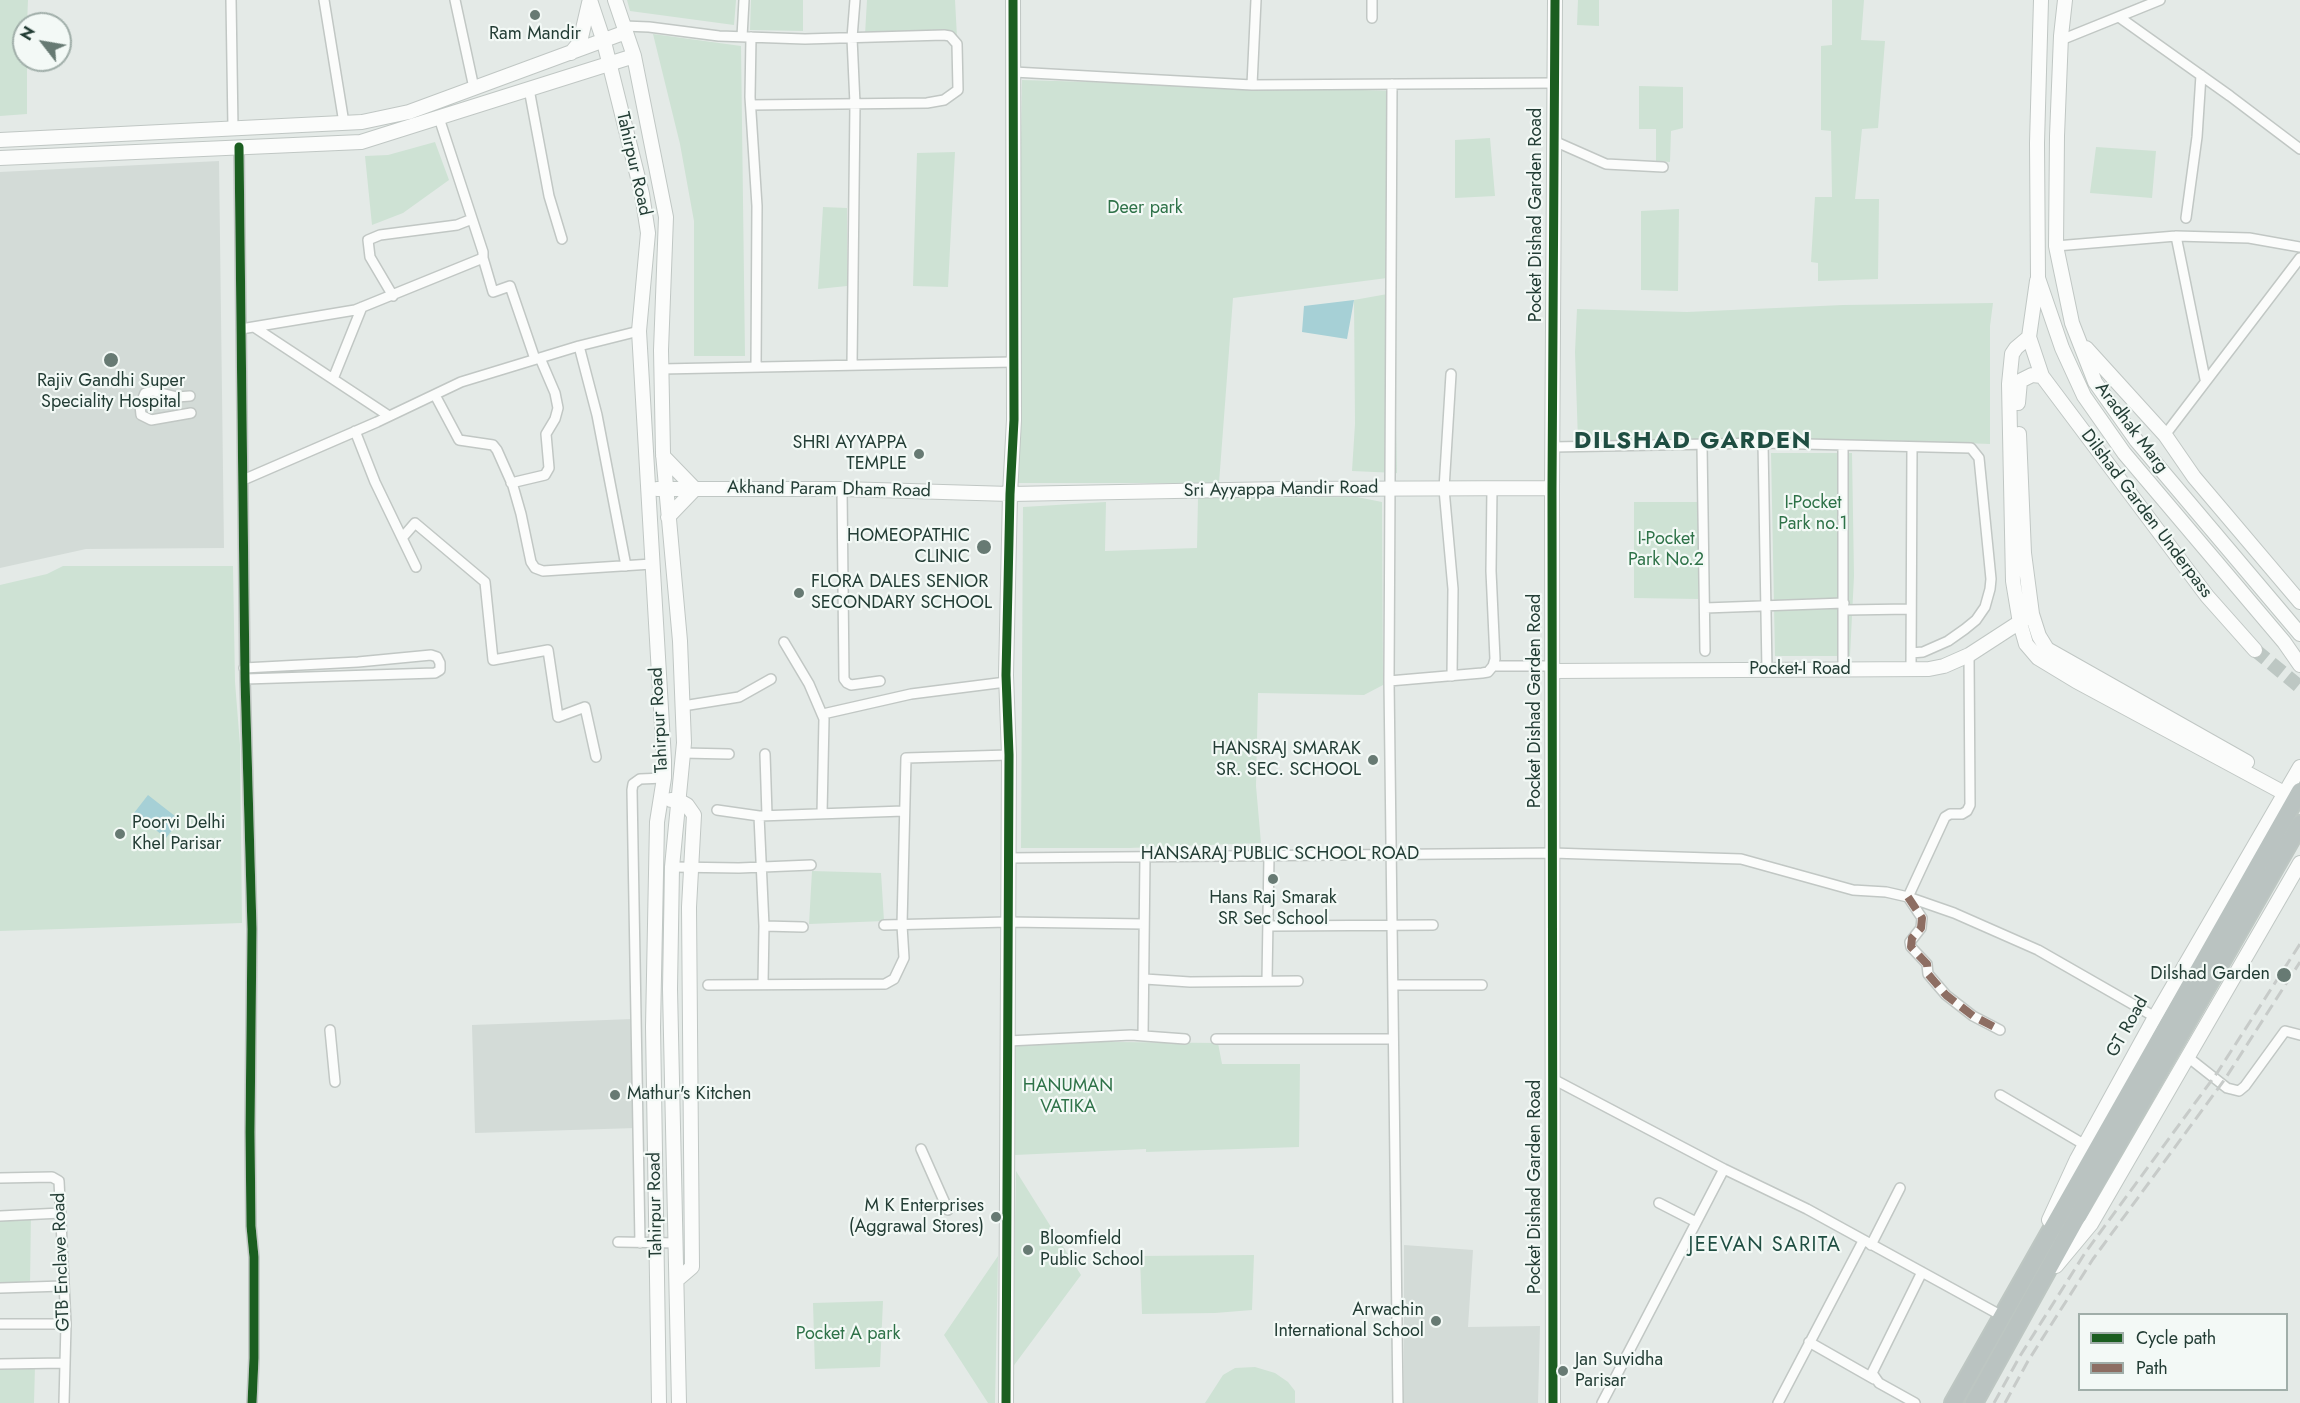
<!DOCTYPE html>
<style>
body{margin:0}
#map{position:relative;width:2300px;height:1403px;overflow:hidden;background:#e4eae7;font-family:Jost,sans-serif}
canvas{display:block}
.legend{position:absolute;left:2078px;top:1313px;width:210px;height:78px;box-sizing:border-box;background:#f3f9f6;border:2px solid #a0aea9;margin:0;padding:8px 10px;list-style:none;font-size:18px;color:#233d35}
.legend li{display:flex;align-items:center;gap:12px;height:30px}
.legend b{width:30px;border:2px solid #a0aea9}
.north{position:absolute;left:12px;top:12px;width:60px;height:60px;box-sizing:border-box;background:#f3f9f6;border:2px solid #a0aea9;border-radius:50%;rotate:301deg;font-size:16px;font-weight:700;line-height:24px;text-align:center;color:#233d35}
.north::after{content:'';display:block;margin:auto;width:21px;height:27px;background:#677a73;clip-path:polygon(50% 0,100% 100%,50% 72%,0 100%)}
</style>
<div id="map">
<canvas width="2300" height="1403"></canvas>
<ul class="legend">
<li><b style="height:8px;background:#1b5e20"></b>Cycle path</li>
<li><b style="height:8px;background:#8d6e63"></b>Path</li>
</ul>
<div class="north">N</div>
</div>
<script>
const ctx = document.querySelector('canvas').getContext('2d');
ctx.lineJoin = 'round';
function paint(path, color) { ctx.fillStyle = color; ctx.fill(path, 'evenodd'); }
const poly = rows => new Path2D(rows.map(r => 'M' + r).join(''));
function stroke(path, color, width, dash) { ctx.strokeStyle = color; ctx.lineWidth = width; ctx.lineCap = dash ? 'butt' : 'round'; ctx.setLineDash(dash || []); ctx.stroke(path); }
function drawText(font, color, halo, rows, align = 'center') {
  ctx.font = font + ' Jost,sans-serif'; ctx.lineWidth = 4.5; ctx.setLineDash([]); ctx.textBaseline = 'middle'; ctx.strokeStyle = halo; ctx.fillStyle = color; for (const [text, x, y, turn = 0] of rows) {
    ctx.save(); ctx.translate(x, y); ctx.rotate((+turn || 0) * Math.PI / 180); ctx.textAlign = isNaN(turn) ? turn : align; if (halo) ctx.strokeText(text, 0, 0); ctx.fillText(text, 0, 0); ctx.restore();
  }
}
paint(poly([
 [219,161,224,548,86,549,0,568,0,172],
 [633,1019,636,1128,475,1133,472,1025],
 [1404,1245,1473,1250,1468,1327,1540,1326,1538,1403,1404,1403]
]), '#d3dbd7');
paint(poly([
 [0,0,28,0,27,24,24,24,24,60,27,60,27,114,0,116],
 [627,0,736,0,734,25,630,11],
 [751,0,803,0,803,31,750,30],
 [867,0,955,0,957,37,865,35],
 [1578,0,1599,0,1599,26,1577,25],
 [1832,0,1864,0,1861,40,1885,41,1878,128,1862,129,1855,199,1879,199,1878,279,1818,281,1818,263,1811,262,1815,197,1832,197,1831,131,1821,130,1821,46,1832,45],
 [653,34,741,46,745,356,694,356,694,221,680,144],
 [1022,80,1397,91,1395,201,1396,267,1388,273,1387,278,1233,298,1219,483,1015,483],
 [1639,86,1683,87,1683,128,1671,131,1670,162,1656,161,1656,129,1639,129],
 [1490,138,1495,196,1455,198,1455,140],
 [435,142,449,180,403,213,372,225,365,156,388,155],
 [2096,147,2156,151,2152,198,2090,193],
 [955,152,948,287,913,286,917,153],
 [823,207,847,208,847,286,818,289],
 [1679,209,1678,291,1641,290,1641,211],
 [1393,293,1397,473,1352,471,1355,424,1354,300],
 [1993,303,1990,326,1990,444,1910,441,1762,439,1578,441,1575,352,1577,309,1687,312,1843,305],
 [1771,453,1852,453,1854,576,1850,656,1775,656],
 [1357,497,1382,502,1383,685,1364,695,1258,693,1256,786,1261,843,1129,848,1021,848,1023,507,1106,502,1105,551,1197,548,1198,498],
 [1634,502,1698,502,1698,599,1634,598],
 [63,566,233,566,235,682,240,745,242,923,0,931,0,585,47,574],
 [812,871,881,873,884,921,809,924],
 [1008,1041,1218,1043,1222,1064,1300,1064,1299,1147,1146,1152,1146,1149,1015,1155],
 [1016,1171,1081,1275,1012,1368],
 [0,1214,31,1214,30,1285,0,1285],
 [1254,1255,1252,1310,1215,1313,1142,1314,1140,1256],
 [998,1256,995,1403,988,1403,944,1335],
 [883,1301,880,1367,815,1369,813,1303],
 [0,1365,35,1366,34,1403,0,1403],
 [1255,1367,1275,1373,1288,1382,1295,1391,1295,1403,1205,1403,1223,1375,1235,1368]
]), '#cee2d4');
paint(poly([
 [1354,300,1347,339,1302,332,1304,306],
 [148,795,180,820,166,838,134,813]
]), '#a6d0d6');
stroke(poly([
 [2255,650,2300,687]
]), '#bdc7c3', 14, [14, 7]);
const street = poly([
 [231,0,233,128],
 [324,0,344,123],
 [455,0,474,88],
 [1372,0,1372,18],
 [2119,17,2230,96,2300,149],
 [624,26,649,27,719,36,805,39,944,35,950,36,957,44,958,90,944,100,927,103,751,105],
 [742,37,744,0],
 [751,37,750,97,757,206,756,367],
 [2061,40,2160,0],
 [1014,72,1252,85,1554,83],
 [1392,84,1389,681,1398,1403],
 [1252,85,1256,0],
 [529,89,549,196,562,239],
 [1554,141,1606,164,1663,167],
 [239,147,245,679,252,929,250,1132,251,1226,254,1257,254,1358,252,1403],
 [2186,218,2197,137,2201,75],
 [2176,236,2205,379],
 [2056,246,2176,236,2249,238,2300,247],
 [483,258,493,292,510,286,535,359],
 [393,296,370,257,368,240,380,235,457,225,472,219],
 [254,327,389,416],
 [241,329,355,310,483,258,483,252,439,118],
 [579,346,597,415,626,566],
 [852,365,855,104,852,38,855,0],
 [661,369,1013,362],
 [1451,374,1444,489,1453,589,1452,676],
 [333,379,362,307],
 [435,395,459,440,493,445,497,450,513,486,521,514,531,562,535,568,543,571,652,564],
 [190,396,177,397,153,391,145,393,140,405,141,415,151,420,191,413],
 [355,431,375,482,416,567],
 [2165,435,2300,258],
 [1763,443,1767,670],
 [1702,445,1705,651],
 [1843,446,1843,670],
 [1553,447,1763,443,1971,448,1979,458,1991,579,1990,589,1985,607,1976,620,1965,629,1948,641,1923,652,1911,653],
 [243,480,377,422,461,382,579,346,639,331],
 [511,483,545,475,549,468,546,434,555,419,558,408,555,393,540,358],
 [842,489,844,679,847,683,851,685,880,681],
 [402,538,415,523,485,582,493,660,548,650,558,717,585,707,596,757],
 [1705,608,1844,603],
 [1844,610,1911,609],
 [784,642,809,684,824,719,822,814],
 [1969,655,1970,805,1967,811,1962,814,1950,814,1945,817,1908,897,1922,918,1921,928,1910,942,1911,947,1927,964,1928,974,1946,995,1973,1016,2000,1030],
 [1493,666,1553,666],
 [244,668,358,662,431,655,437,657,440,663,440,670,435,673,245,679],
 [1911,669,1912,447],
 [1389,681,1482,673,1488,672,1493,666,1495,659,1491,571,1492,488],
 [683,706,739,697,771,679],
 [823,714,911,694,1006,682],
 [683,753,729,754],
 [765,754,767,815],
 [717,810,759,816,904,811],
 [759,816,764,926,763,984],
 [1008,858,1552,853,1741,859,1853,890,1886,892,1908,897,1954,913,2038,950,2155,1017],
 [672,867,739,868,811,865],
 [884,925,1008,922,1144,924],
 [764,926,803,927],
 [1268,926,1433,925],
 [1145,979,1190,982,1298,981],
 [1267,981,1269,856],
 [708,985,885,984,894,979,904,958,902,925,906,758,1009,755],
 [1394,985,1482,985],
 [330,1030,335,1082],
 [1143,1036,1145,857],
 [1216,1039,1393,1039],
 [1008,1041,1131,1035,1185,1039],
 [2189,1058,2227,1088,2239,1091,2245,1086,2285,1031,2300,1035],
 [1553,1079,1724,1169,1807,1209,2002,1316],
 [2000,1095,2085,1145],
 [921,1149,948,1210],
 [0,1178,52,1177,59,1181,66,1324,64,1403],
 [1659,1203,1696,1222],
 [0,1216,61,1213],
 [618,1242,677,1243],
 [640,1243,632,790,633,784,640,779,664,778],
 [1871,1245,1900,1188],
 [0,1288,63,1286],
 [0,1324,66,1324],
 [1809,1342,1874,1379],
 [0,1364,64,1363],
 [1602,1403,1724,1169],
 [1778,1403,1863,1241],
 [1915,1403,1879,1383,1872,1373,1922,1272]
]);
const secondary = poly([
 [590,0,604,42,642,194,648,233,639,331,664,760,664,778,657,822,653,1027,659,1403],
 [615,0,634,56,666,217,661,350,663,453,680,641,684,743,672,867,670,989,679,1403],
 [2041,0,2037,143,2038,278,2062,348,2084,396,2124,453,2284,642,2300,665],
 [2065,0,2061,36,2057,136,2056,246,2072,323,2095,382,2136,440,2300,634],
 [571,53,580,42,589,3],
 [0,140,362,122,409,112,626,32],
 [0,158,361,142,634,56],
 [2037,281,2029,337,2042,376,2207,596,2255,650],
 [2029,337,2016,348,2012,354,2009,384,2013,581,2020,623,2026,644,2038,658,2076,681,2284,793],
 [2086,348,2165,435,2194,477,2300,602],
 [2018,403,2020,381,2032,375,2042,376],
 [2019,434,2024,553,2032,614,2039,636,2047,649,2247,762],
 [663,456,695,489,668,517],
 [657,489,842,489,1010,494,1284,489,1552,488],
 [1553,671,1929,669,1944,666,1969,655,2026,618],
 [671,800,678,800,687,805,694,815,689,907,692,1267,678,1279],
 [2049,1220,2077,1159,2155,1017,2300,767],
 [2056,1266,2091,1224,2300,863],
 [1006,1403,1009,755,1006,675,1010,494,1014,420,1013,0],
 [1553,1403,1552,488,1555,0]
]);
const highway = poly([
 [1953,1403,2300,791],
 [1974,1403,2126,1129,2300,824]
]);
stroke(street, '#c1c7c4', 12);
stroke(secondary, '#c0c7c4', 16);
stroke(highway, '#bdc6c2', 20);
stroke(street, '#fbfcfb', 9);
stroke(secondary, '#fbfcfb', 14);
stroke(highway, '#bac3c1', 16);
stroke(poly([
 [1994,1403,2020,1356,2085,1253,2217,1073,2300,944],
 [2005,1403,2028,1361,2093,1259,2225,1079,2300,962]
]), '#c7cbc9', 3, [12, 6]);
stroke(poly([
 [1908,897,1922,918,1921,928,1912,938,1911,947,1927,964,1928,974,1946,995,1973,1016,2000,1030]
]), '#8d6e63', 8, [15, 8]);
stroke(poly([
 [239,147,245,679,252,929,250,1132,251,1226,254,1257,254,1358,252,1403],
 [1006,1403,1009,755,1006,675,1010,494,1014,420,1013,0],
 [1553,1403,1552,488,1555,0]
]), '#1b5e20', 9);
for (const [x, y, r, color] of [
 [535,15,6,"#677a73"],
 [111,360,8,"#677a73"],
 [919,454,6,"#677a73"],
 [984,547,8,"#677a73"],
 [799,593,6,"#677a73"],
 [1373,760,6,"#677a73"],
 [120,834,6,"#677a73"],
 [1273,879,6,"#677a73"],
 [2284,975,8,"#677a73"],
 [615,1095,6,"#677a73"],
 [996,1217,6,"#677a73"],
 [1028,1250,6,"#677a73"],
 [1436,1321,6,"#677a73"],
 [1563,1371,6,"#677a73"]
]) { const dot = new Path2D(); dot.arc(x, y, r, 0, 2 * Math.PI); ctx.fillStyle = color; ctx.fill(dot); stroke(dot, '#f3f9f6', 2); }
drawText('18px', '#233d35', '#f3f9f6', [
 ["Ram Mandir",535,35,"center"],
 ["Rajiv Gandhi Super",111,382,"center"],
 ["Speciality Hospital",111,403,"center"],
 ["SHRI AYYAPPA",907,444],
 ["TEMPLE",907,465],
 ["HOMEOPATHIC",970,537],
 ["CLINIC",970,558],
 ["FLORA DALES SENIOR",811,583,"left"],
 ["SECONDARY SCHOOL",811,604,"left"],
 ["HANSRAJ SMARAK",1361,750],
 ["SR. SEC. SCHOOL",1361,771],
 ["Poorvi Delhi",132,824,"left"],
 ["Khel Parisar",132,845,"left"],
 ["Hans Raj Smarak",1273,899,"center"],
 ["SR Sec School",1273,920,"center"],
 ["Dilshad Garden",2270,975],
 ["Mathur's Kitchen",627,1095,"left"],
 ["M K Enterprises",984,1207],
 ["(Aggrawal Stores)",984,1228],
 ["Bloomfield",1040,1240,"left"],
 ["Public School",1040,1261,"left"],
 ["Arwachin",1424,1311],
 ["International School",1424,1332],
 ["Jan Suvidha",1575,1361,"left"],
 ["Parisar",1575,1382,"left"]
], 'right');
drawText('18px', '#233d35', '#f3f9f6', [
 ["Tahirpur Road",633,164,77],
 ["Pocket Dishad Garden Road",1537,215,-90],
 ["Aradhak Marg",2131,428,53],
 ["Akhand Param Dham Road",829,490,1],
 ["Sri Ayyappa Mandir Road",1281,490,-1],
 ["Dilshad Garden Underpass",2146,514,53],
 ["Pocket-I Road",1800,670],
 ["Pocket Dishad Garden Road",1536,701,-90],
 ["Tahirpur Road",660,720,-93],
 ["HANSARAJ PUBLIC SCHOOL ROAD",1280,855],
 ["GT Road",2128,1027,-61],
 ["Pocket Dishad Garden Road",1536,1187,-90],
 ["Tahirpur Road",656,1205,-91],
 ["GTB Enclave Road",62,1262,-92]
]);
drawText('18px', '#2e7248', '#f3f9f6', [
 ["Deer park",1145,209],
 ["I-Pocket",1813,504],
 ["Park no.1",1813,525],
 ["I-Pocket",1666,540],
 ["Park No.2",1666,561],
 ["HANUMAN",1068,1087],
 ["VATIKA",1068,1108],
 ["Pocket A park",848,1335]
]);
ctx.letterSpacing = '1.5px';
drawText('20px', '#1f4e42', '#f3f9f6', [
 ["JEEVAN SARITA",1765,1246]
]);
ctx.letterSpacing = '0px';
ctx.letterSpacing = '1.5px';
drawText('bold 24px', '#1f4e42', '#f3f9f6', [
 ["DILSHAD GARDEN",1693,442]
]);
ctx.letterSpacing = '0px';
</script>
